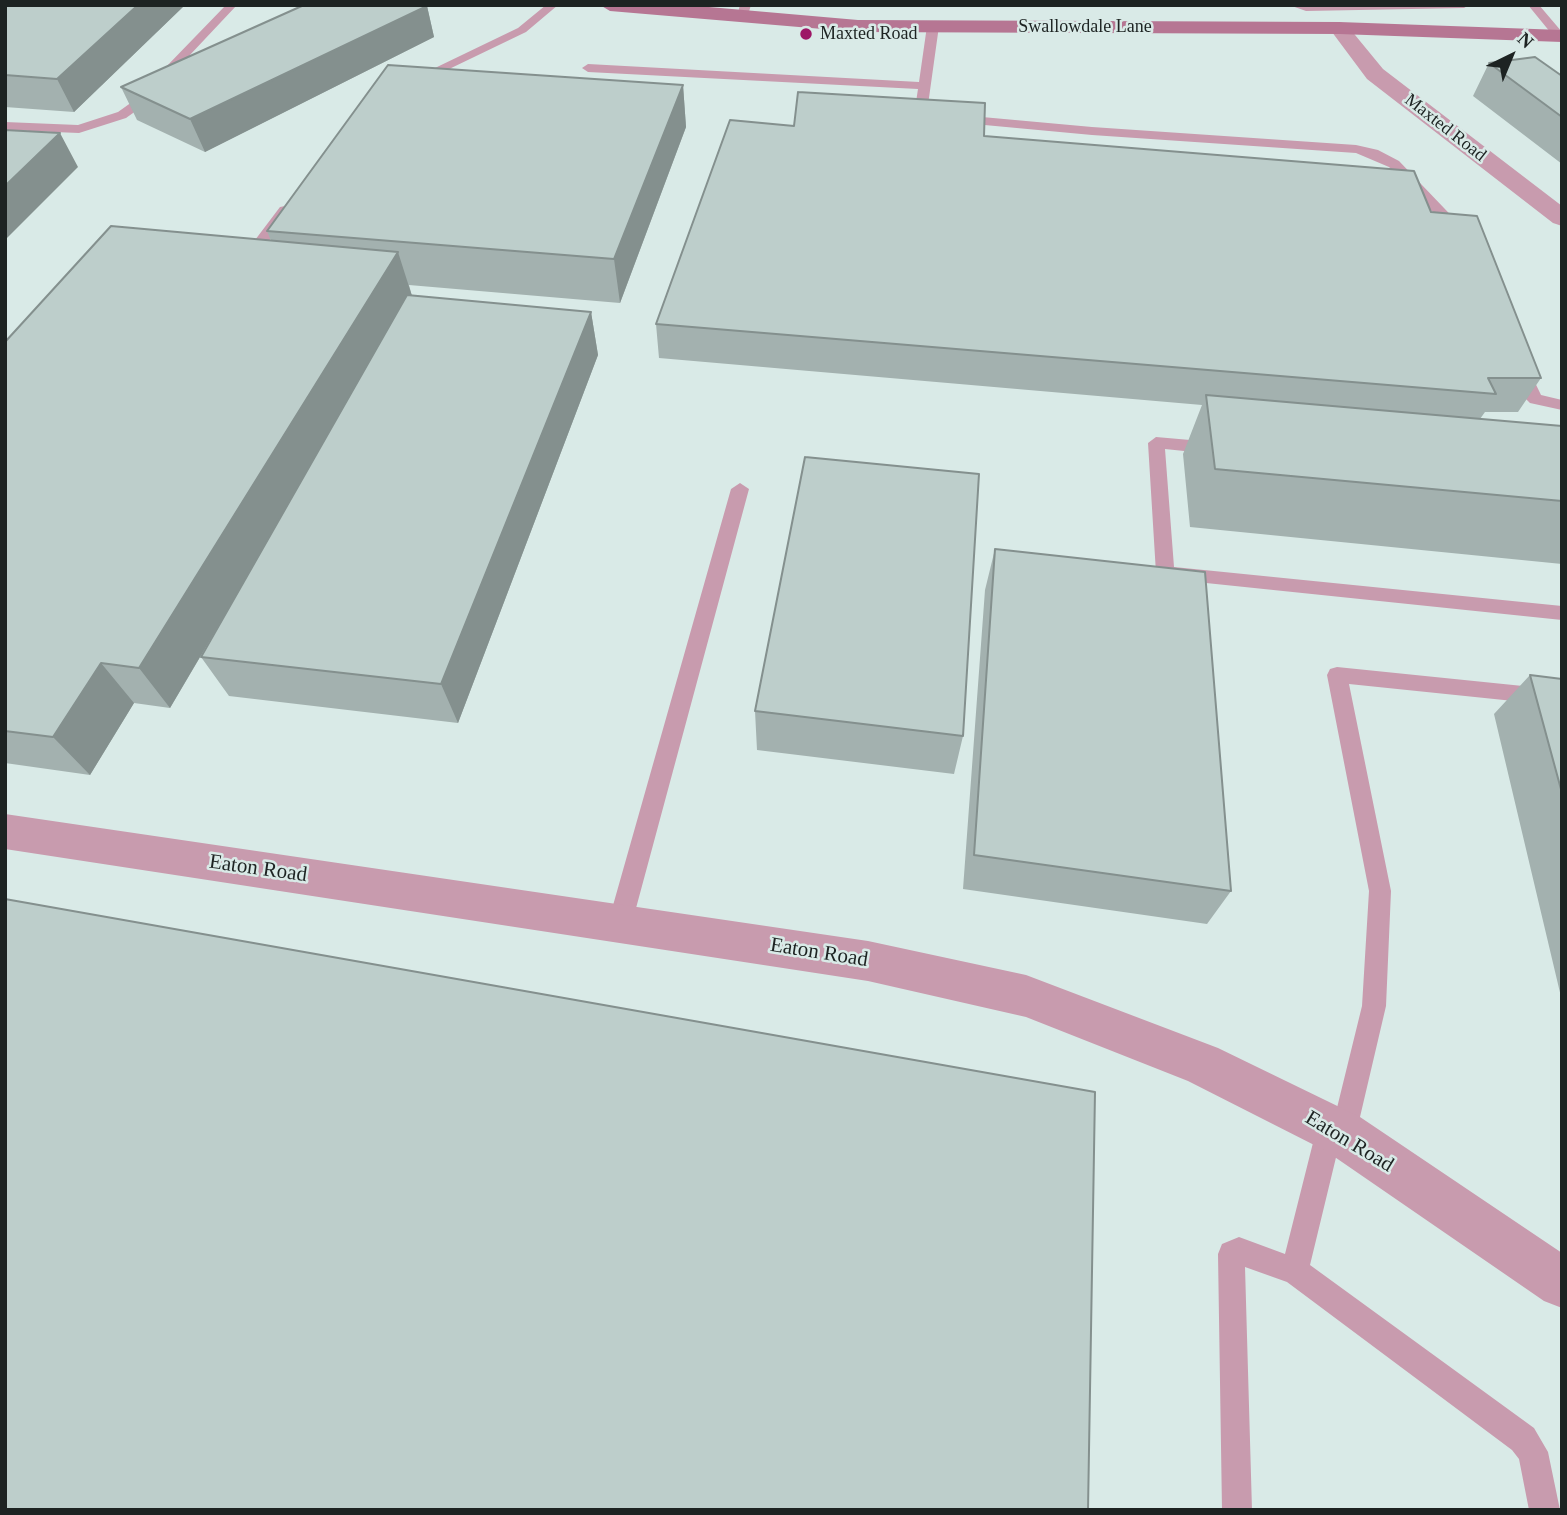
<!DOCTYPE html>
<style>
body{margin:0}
#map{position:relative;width:1567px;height:1515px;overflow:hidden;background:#d9eae7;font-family:Georgia,serif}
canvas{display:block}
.frame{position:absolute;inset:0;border:7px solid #1d2322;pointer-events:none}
.north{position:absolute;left:1476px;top:21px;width:70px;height:70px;-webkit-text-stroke:5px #d9eae7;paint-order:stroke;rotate:43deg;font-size:19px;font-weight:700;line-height:28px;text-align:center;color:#1d2322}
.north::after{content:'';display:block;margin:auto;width:24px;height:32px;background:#1d2322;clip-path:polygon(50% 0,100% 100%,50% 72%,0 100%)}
</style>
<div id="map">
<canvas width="1567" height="1515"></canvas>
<div class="frame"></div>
<div class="north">N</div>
</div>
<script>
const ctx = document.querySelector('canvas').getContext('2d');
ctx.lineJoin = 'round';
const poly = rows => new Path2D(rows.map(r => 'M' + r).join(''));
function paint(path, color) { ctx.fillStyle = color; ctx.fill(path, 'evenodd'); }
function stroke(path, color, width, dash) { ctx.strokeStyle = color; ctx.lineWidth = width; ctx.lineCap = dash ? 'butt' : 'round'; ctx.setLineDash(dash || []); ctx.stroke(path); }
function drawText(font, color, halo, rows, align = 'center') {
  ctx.font = font + ' Georgia,serif'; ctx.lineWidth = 5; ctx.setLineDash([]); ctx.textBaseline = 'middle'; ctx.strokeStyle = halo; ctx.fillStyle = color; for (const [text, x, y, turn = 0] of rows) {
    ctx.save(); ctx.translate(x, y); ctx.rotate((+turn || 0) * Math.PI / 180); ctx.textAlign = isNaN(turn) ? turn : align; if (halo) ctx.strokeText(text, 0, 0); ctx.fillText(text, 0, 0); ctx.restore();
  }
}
paint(poly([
 [226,5,237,5,140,108,126,118,79,133,5,130,5,122,78,125,118,112,132,102,226,5],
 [546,5,558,5,526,32,418,84,408,81,518,28,546,5],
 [740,5,751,5,747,18,737,16,740,5],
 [1289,5,1469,5,1464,8,1306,11,1289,5],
 [1528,5,1539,5,1562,32,1562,39,1555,38,1528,5],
 [933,23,939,26,927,112,1092,127,1356,145,1378,150,1399,161,1466,231,1464,234,1454,234,1389,167,1356,153,1092,135,920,119,914,115,918,89,588,72,582,68,588,64,919,82,927,26,933,23],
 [285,206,292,210,290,213,259,254,249,254,249,248,280,207,285,206],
 [1520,363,1526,364,1541,395,1562,400,1562,410,1530,403,1524,397,1512,368,1520,363],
 [1156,437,1213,442,1221,448,1213,454,1165,449,1174,567,1562,606,1562,620,1158,578,1156,573,1148,443,1156,437],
 [740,483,749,489,632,923,628,930,620,934,612,930,608,923,731,489,740,483],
 [1337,667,1562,690,1562,706,1349,684,1391,891,1386,1006,1356,1134,1352,1143,1343,1147,1339,1145,1310,1265,1534,1428,1548,1452,1560,1510,1529,1510,1519,1459,1512,1450,1287,1282,1245,1267,1252,1510,1222,1510,1218,1254,1222,1244,1239,1237,1285,1254,1317,1127,1321,1118,1330,1114,1335,1116,1362,1006,1369,891,1327,675,1330,669,1337,667]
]), '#c89bae');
paint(poly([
 [1339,22,1346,24,1383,69,1562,206,1562,226,1553,223,1367,79,1329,28,1332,24,1339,22],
 [5,814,868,941,1026,975,1218,1048,1360,1117,1562,1253,1562,1308,1544,1301,1326,1151,1188,1081,1026,1017,868,981,5,849,5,814]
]), '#c89bae');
paint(poly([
 [600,5,686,5,858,20,1339,22,1562,30,1562,42,1339,34,858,32,610,11,600,5]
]), '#b67693');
paint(poly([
 [5,5,185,5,74,112,5,107],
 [427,6,434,37,205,152,137,120,121,87],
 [1489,63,1562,76,1562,164,1473,96],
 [683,85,686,127,620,303,409,285,412,296,591,312,598,355,458,723,229,696,201,657,228,610,170,708,134,703,90,775,5,763,5,342,271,241,267,231],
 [794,126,984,136,1431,212,1541,378,1518,412,1485,412,1480,419,1562,426,1562,564,1190,527,1183,454,1202,405,659,358,656,324],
 [995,549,1231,891,1207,924,963,889,985,590],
 [1530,675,1562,679,1562,1001,1494,714],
 [755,711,963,736,954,774,757,750]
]), '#a3b1af');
paint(poly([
 [138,5,185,5,74,112,57,79],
 [427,6,434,37,205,152,190,119],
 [683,85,686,127,620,303,614,259],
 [60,133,78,167,7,238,5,236,5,186],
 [398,252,412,296,170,708,139,668],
 [591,312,598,355,458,723,441,684],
 [101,663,134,703,90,775,53,737]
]), '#84908e');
const building = poly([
 [5,5,138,5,57,79,5,75,5,5],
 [304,5,427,6,190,119,121,87,304,5],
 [1535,57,1562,76,1562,117,1489,63,1535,57],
 [388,65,683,85,614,259,267,231,388,65],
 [798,92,985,103,984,136,1414,171,1431,212,1477,216,1541,378,1488,378,1496,394,656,324,730,120,794,126,798,92],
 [5,130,60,133,5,186,5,130],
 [111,226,398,252,139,668,101,663,53,737,5,731,5,342,111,226],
 [407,295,591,312,441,684,201,657,407,295],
 [1206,395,1562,426,1562,501,1215,469,1206,395],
 [805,457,979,474,963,736,755,711,805,457],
 [995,549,1205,572,1231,891,974,855,995,549],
 [1530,675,1562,679,1562,793,1530,675],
 [5,899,1095,1092,1088,1510,5,1510,5,899]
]);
paint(building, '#bdcecb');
stroke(building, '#84908e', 2);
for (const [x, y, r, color] of [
 [806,34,7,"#9d1666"]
]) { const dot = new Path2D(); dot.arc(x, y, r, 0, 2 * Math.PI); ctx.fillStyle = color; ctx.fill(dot); stroke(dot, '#d9eae7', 2.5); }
drawText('18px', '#1d2322', '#d9eae7', [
 ["Swallowdale Lane",1085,27],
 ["Maxted Road",1445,128,38]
]);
drawText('18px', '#1d2322', '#d9eae7', [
 ["Maxted Road",820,34]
], 'left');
drawText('21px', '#1d2322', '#d9eae7', [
 ["Eaton Road",258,869,8],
 ["Eaton Road",819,953,9],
 ["Eaton Road",1349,1142,31]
]);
</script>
